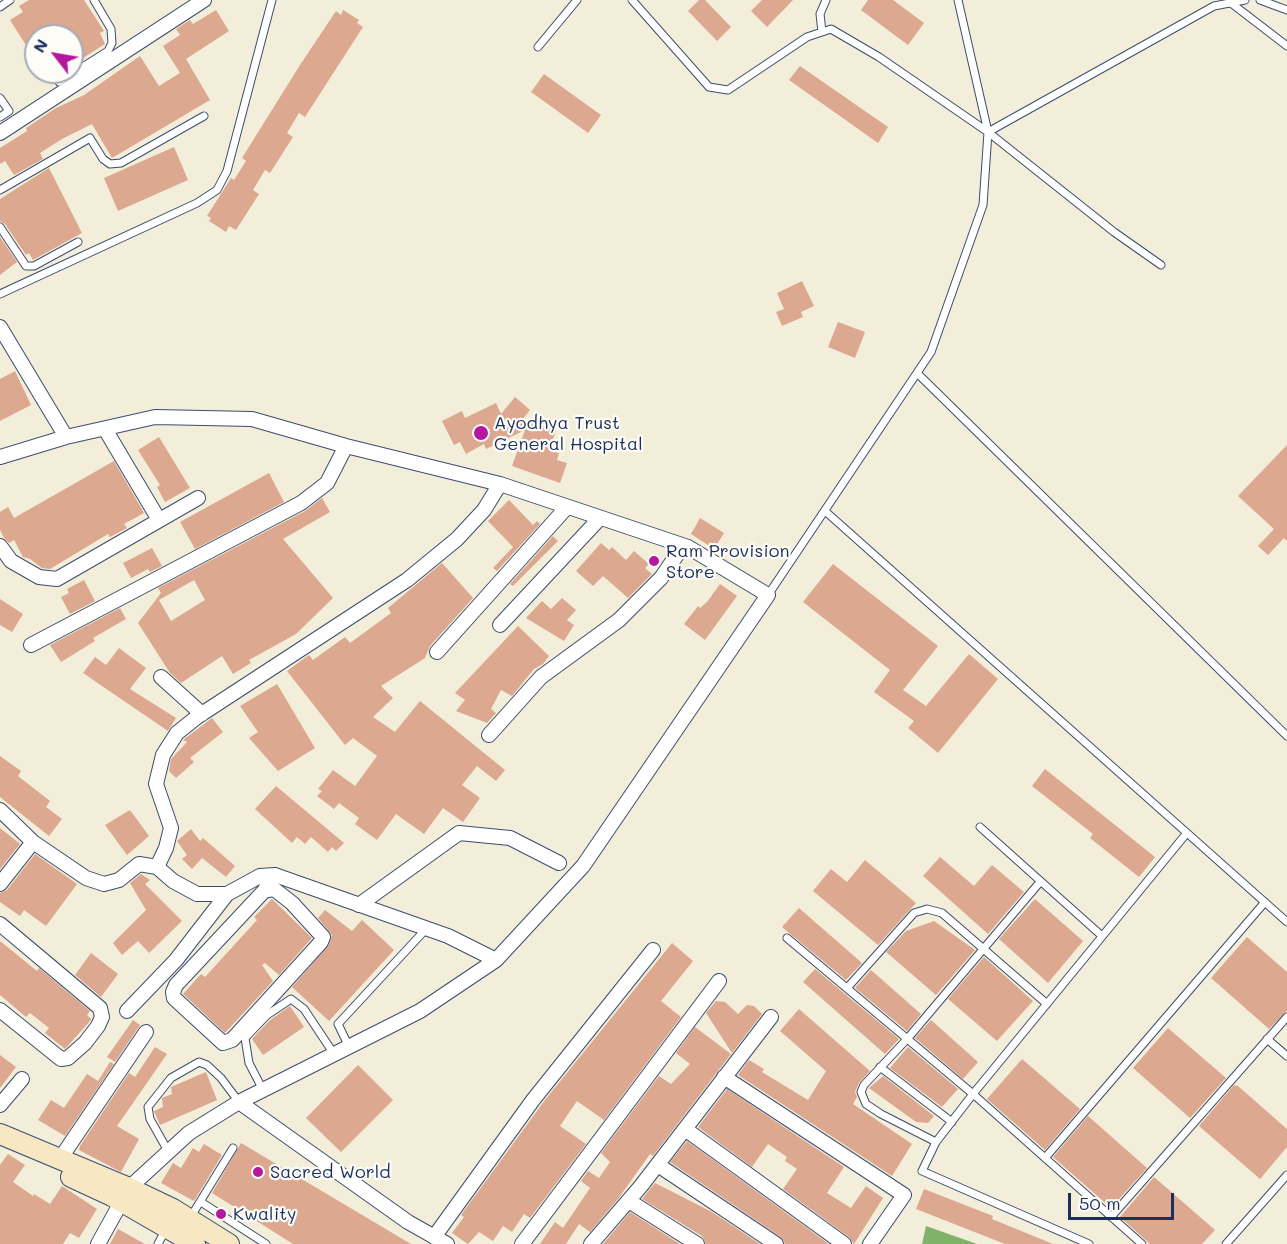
<!DOCTYPE html>
<style>
body{margin:0}
#map{position:relative;width:1287px;height:1244px;overflow:hidden;background:#f3eed9;font-family:Mali,sans-serif}
canvas{display:block}
.north{position:absolute;left:24px;top:24px;width:60px;height:60px;box-sizing:border-box;background:#fdfcf7;border:2px solid #a3aaba;border-radius:50%;rotate:301deg;font-size:16px;font-weight:700;line-height:24px;text-align:center;color:#1b2f5e}
.north::after{content:'';display:block;margin:auto;width:21px;height:27px;background:#b5179e;clip-path:polygon(50% 0,100% 100%,50% 72%,0 100%)}
.scale{position:absolute;left:1068px;top:1193px;width:106px;height:27px;box-sizing:border-box;border:3px solid #1b2f5e;border-top:0;padding-left:8px;font-size:18px;line-height:21px;white-space:nowrap;color:#1b2f5e;-webkit-text-stroke:4px #fdfcf7;paint-order:stroke}
</style>
<div id="map">
<canvas width="1287" height="1244"></canvas>
<div class="north">N</div>
<div class="scale">50 m</div>
</div>
<script>
const ctx = document.querySelector('canvas').getContext('2d');
ctx.lineJoin = 'round';
function paint(path, color) { ctx.fillStyle = color; ctx.fill(path, 'evenodd'); }
const poly = rows => new Path2D(rows.map(r => 'M' + r).join(''));
function stroke(path, color, width, dash) { ctx.strokeStyle = color; ctx.lineWidth = width; ctx.lineCap = dash ? 'butt' : 'round'; ctx.setLineDash(dash || []); ctx.stroke(path); }
function drawText(font, color, halo, rows, align = 'center') {
  ctx.font = font + ' Mali,sans-serif'; ctx.lineWidth = 4.5; ctx.setLineDash([]); ctx.textBaseline = 'middle'; ctx.strokeStyle = halo; ctx.fillStyle = color; for (const [text, x, y, turn = 0] of rows) {
    ctx.save(); ctx.translate(x, y); ctx.rotate((+turn || 0) * Math.PI / 180); ctx.textAlign = isNaN(turn) ? turn : align; if (halo) ctx.strokeText(text, 0, 0); ctx.fillText(text, 0, 0); ctx.restore();
  }
}
paint(poly([
 [926,1226,977,1244,922,1244]
]), '#81b26c');
paint(poly([
 [29,0,84,0,104,31,100,33,105,44,72,65,72,36,36,36,36,61,10,20,23,12,19,6],
 [699,0,705,0,731,27,717,41,688,11],
 [762,0,793,0,767,27,751,11],
 [868,0,893,0,924,23,908,45,861,10],
 [216,10,229,31,186,59,210,100,112,158,92,124,62,139,40,153,43,159,14,175,5,161,0,164,0,148,27,131,26,128,56,108,84,95,140,56,159,86,180,73,163,46,180,35,176,29,190,20,193,24],
 [343,10,359,20,357,23,363,27,305,117,299,113,287,133,293,137,270,173,265,170,253,190,259,194,236,230,229,226,226,232,209,221,211,218,207,216,231,178,234,180,246,161,242,158,300,65,336,11,341,15],
 [800,66,888,127,878,143,789,80],
 [544,74,601,115,588,133,531,92],
 [174,147,188,180,118,211,104,178],
 [49,168,82,233,33,260,29,253,26,255,5,224,0,221,0,199],
 [0,237,17,262,0,275],
 [802,281,814,306,801,312,803,317,782,326,776,312,784,309,777,293],
 [838,322,865,332,855,358,828,347],
 [15,371,31,405,0,421,0,379],
 [515,397,530,410,523,419,556,430,551,446,555,447,553,451,559,453,557,460,567,463,560,483,512,466,525,430,486,449,484,444,466,454,460,442,454,445,442,421,462,411,465,418,496,403,501,414],
 [159,437,190,488,165,502,157,487,160,485,138,450],
 [1287,445,1287,541,1284,538,1268,555,1258,546,1274,529,1238,496],
 [114,461,144,513,124,524,127,528,110,537,108,534,50,569,42,568,30,559,23,557,14,540,9,543,4,538,0,530,0,512,8,507,14,518],
 [269,473,284,502,195,549,180,522],
 [322,498,330,512,283,539,333,598,296,634,249,660,251,663,233,674,222,656,181,683,170,673,138,623,161,593,158,588,305,511],
 [194,580,205,600,171,621,159,600],
 [509,500,533,525,537,521,540,524,497,571,493,568,513,547,488,521],
 [700,518,724,533,714,549,691,534],
 [553,536,558,541,513,586,510,584],
 [601,543,609,550,612,547,626,560,634,551,649,564,645,568,652,574,628,598,603,576,593,586,576,571],
 [152,548,162,566,150,572,148,569,131,578,123,563],
 [442,563,473,598,430,646,425,658,381,686,393,698,373,717,395,732,420,701,505,770,496,781,477,766,462,785,480,798,463,822,443,808,424,834,396,814,377,840,355,824,359,818,339,803,334,809,317,796,322,791,318,789,333,770,355,786,377,756,353,738,345,745,287,671,309,655,313,660,345,637,350,643,391,613,388,608],
 [833,564,938,646,903,690,926,706,969,654,998,679,938,753,908,728,914,721,874,692,890,670,803,602],
 [84,580,95,601,70,614,61,597,69,593,67,589],
 [720,584,737,596,705,640,684,624,698,606,700,608,707,602],
 [562,598,576,610,567,620,574,625,564,641,526,618,542,601,551,609],
 [0,599,23,614,12,632,0,625],
 [120,608,126,619,93,638,95,641,61,662,50,645],
 [518,626,549,656,543,664,534,669,512,696,501,690,491,709,496,713,487,723,456,711,465,700,455,693],
 [119,648,146,668,130,689,176,718,168,731,83,673,95,657,106,665],
 [277,684,315,748,278,771,249,738,258,732,240,706],
 [212,718,223,732,190,758,194,762,176,778,169,771,171,759,187,742,183,740],
 [0,756,21,771,18,776,50,801,46,807,62,819,49,836,0,797],
 [1045,769,1155,857,1139,877,1090,838,1093,834,1032,786],
 [276,786,344,843,336,851,332,847,328,852,311,837,305,844,297,837,292,843,255,809],
 [130,810,149,836,127,855,105,825],
 [0,828,20,844,0,869],
 [191,829,200,841,203,838,235,866,226,877,202,858,192,869,182,859,187,855,177,841],
 [35,854,77,884,46,926,24,910,20,916,0,902,0,893,7,890],
 [940,857,974,886,992,865,1024,892,988,934,923,876],
 [865,860,916,903,878,945,813,891,831,869,847,882],
 [141,874,150,880,145,884,182,921,149,953,138,941,122,955,113,943,146,910,130,883],
 [272,899,312,938,279,975,265,963,262,965,273,981,225,1033,183,994,201,974,205,977,257,920,254,917],
 [1035,899,1083,941,1048,983,999,939],
 [799,908,862,963,846,980,782,927],
 [325,910,352,931,362,920,394,950,329,1021,292,987,329,945,332,935,318,918],
 [934,921,975,950,936,995,886,952,906,931],
 [1247,937,1287,972,1287,1011,1269,1029,1211,978],
 [0,941,37,971,39,968,90,1011,87,1015,91,1019,90,1021,65,1049,45,1033,49,1028,30,1013,26,1017,0,995],
 [672,943,693,961,661,1001,681,1017,604,1120,577,1101,560,1126,586,1144,530,1218,524,1214,512,1232,503,1226,493,1241,479,1232,468,1244,452,1233,464,1217,461,1215,545,1100],
 [91,953,118,974,101,997,75,975],
 [984,957,1033,1001,997,1041,948,999],
 [815,969,899,1039,885,1054,803,982],
 [871,970,921,1014,907,1031,855,988],
 [716,1001,725,1002,738,1014,747,1005,754,1006,762,1014,732,1053,706,1013],
 [290,1006,304,1027,263,1055,252,1039,269,1021],
 [799,1009,870,1071,859,1083,855,1092,857,1097,853,1104,912,1144,892,1176,738,1075,749,1060,764,1069,762,1072,808,1100,826,1071,780,1031],
 [133,1020,140,1025,115,1062,107,1057],
 [931,1020,978,1062,963,1079,915,1038],
 [695,1027,731,1054,653,1156,650,1154,618,1199,590,1232,579,1224,566,1244,540,1244,555,1222,563,1228,590,1188,581,1181,588,1171,599,1178,610,1162,601,1153,659,1076,671,1084,690,1064,676,1053],
 [1168,1028,1226,1078,1190,1118,1133,1068],
 [155,1047,167,1054,117,1126,139,1139,121,1172,79,1150,80,1146,129,1073,135,1077],
 [908,1047,958,1089,942,1107,890,1068],
 [0,1055,16,1067,0,1088],
 [1022,1059,1080,1109,1045,1150,987,1099],
 [110,1062,114,1064,65,1136,38,1120,51,1100,64,1108,87,1074,98,1081],
 [358,1065,393,1100,341,1152,306,1118],
 [206,1072,217,1100,160,1125,154,1111,163,1107,162,1098,172,1094,171,1087],
 [883,1076,934,1116,928,1123,916,1122,869,1088],
 [1234,1085,1238,1086,1287,1129,1287,1147,1260,1179,1199,1126],
 [727,1089,844,1167,827,1193,851,1208,866,1186,883,1198,854,1244,849,1237,783,1189,797,1169,785,1161,787,1157,768,1144,752,1167,698,1127],
 [1088,1116,1147,1168,1111,1208,1053,1157],
 [687,1141,829,1244,785,1244,781,1237,670,1162],
 [241,1143,411,1244,293,1244,212,1193],
 [204,1144,222,1155,194,1201,161,1183,173,1163,181,1168,193,1148,199,1152],
 [8,1154,25,1165,13,1182,33,1196,34,1194,50,1204,62,1186,97,1209,79,1238,70,1233,63,1244,0,1244,0,1165],
 [1154,1177,1215,1230,1202,1244,1150,1244,1120,1217],
 [655,1183,712,1212,760,1244,706,1244,702,1236,642,1199],
 [924,1189,993,1216,992,1219,1053,1244,1005,1244,916,1209],
 [630,1212,680,1244,603,1244],
 [118,1229,145,1244,110,1244]
]), '#dca88f');
const lane = poly([
 [632,0,709,87,728,90,807,37,831,29,879,57,988,132,1114,232,1161,265],
 [1260,0,1287,10],
 [1231,3,1287,46],
 [0,7,10,0],
 [822,32,820,14,826,0],
 [538,47,577,0],
 [59,82,108,51,112,43,111,29,94,0],
 [0,98,9,111,0,117],
 [988,132,1214,6,1245,0],
 [0,190,90,138,103,159,110,164,121,163,204,116],
 [0,227,26,266,34,266,78,242],
 [0,294,197,203,217,190,227,171,272,0],
 [917,373,1287,736],
 [825,511,1287,922],
 [768,595,931,352,983,205,988,132,958,0],
 [980,827,1102,936],
 [787,938,973,1094,1142,1244],
 [848,987,914,913,927,909,942,913,1047,1004],
 [1267,1039,1287,1056],
 [349,1047,338,1024,427,928],
 [880,1067,952,1122],
 [263,1090,249,1063,245,1038,267,1015,291,999,304,1009,334,1054],
 [936,1142,881,1114,866,1104,861,1092,864,1085,908,1038,1040,882],
 [168,1151,150,1119,148,1107,171,1078,199,1062,207,1065,221,1078,239,1102],
 [1045,1158,1265,902],
 [201,1202,266,1244],
 [1111,1217,1287,1017],
 [190,1218,233,1148],
 [158,1244,165,1231],
 [1089,1244,922,1171,936,1142,973,1094,1186,834],
 [1226,1244,1287,1175]
]);
const street = poly([
 [0,133,204,0],
 [0,327,66,437],
 [105,429,159,520],
 [0,457,66,437,155,417,252,419,346,446,500,484,688,547,768,595,583,866,496,960,420,1011,239,1102,189,1133,129,1188,98,1244],
 [0,546,11,561,39,577,57,579,198,498],
 [500,625,600,518],
 [31,645,301,503,327,483,346,446],
 [437,652,567,507],
 [161,677,202,714],
 [489,735,541,677,619,620,661,578,683,546],
 [0,810,33,842,86,878,104,884,119,880,139,864,157,867,173,881,197,894,227,894,260,876,275,875,448,936,496,960],
 [157,867,166,848,171,828,156,784,163,755,177,733,197,717,407,580,457,539,484,510,500,484],
 [0,884,33,842],
 [264,891,274,889,292,903,323,937,321,942,232,1040,223,1043,174,998,173,992,176,985,264,891,275,875],
 [359,905,459,833,510,838,559,863],
 [0,924,100,1008,102,1017,98,1026,85,1043,68,1058,61,1059,0,1010],
 [127,1011,176,960,227,894],
 [724,1077,904,1195,870,1244],
 [239,1102,408,1222,447,1244],
 [0,1105,22,1079],
 [685,1129,844,1244],
 [60,1159,146,1032],
 [658,1165,776,1244],
 [629,1201,697,1244],
 [434,1237,533,1100,653,950],
 [522,1244,719,981],
 [591,1244,641,1186,771,1017]
]);
const secondary = poly([
 [0,1134,129,1188,173,1209,229,1244],
 [71,1177,112,1196,195,1244]
]);
stroke(lane, '#3b4c70', 9);
stroke(street, '#3b4c70', 16);
stroke(secondary, '#3b4c70', 22);
stroke(lane, '#fff', 7);
stroke(street, '#fff', 14);
stroke(secondary, '#f7e8c3', 20);
for (const [x, y, r, color] of [
 [481,433,8,"#b5179e"],
 [654,561,6,"#b5179e"],
 [258,1172,6,"#b5179e"],
 [221,1214,6,"#b5179e"]
]) { const dot = new Path2D(); dot.arc(x, y, r, 0, 2 * Math.PI); ctx.fillStyle = color; ctx.fill(dot); stroke(dot, '#fdfcf7', 2); }
drawText('18px', '#1b2f5e', '#fdfcf7', [
 ["Ayodhya Trust",494,423],
 ["General Hospital",494,444],
 ["Ram Provision",666,551],
 ["Store",666,572],
 ["Sacred World",270,1172],
 ["Kwality",233,1214]
], 'left');
</script>
